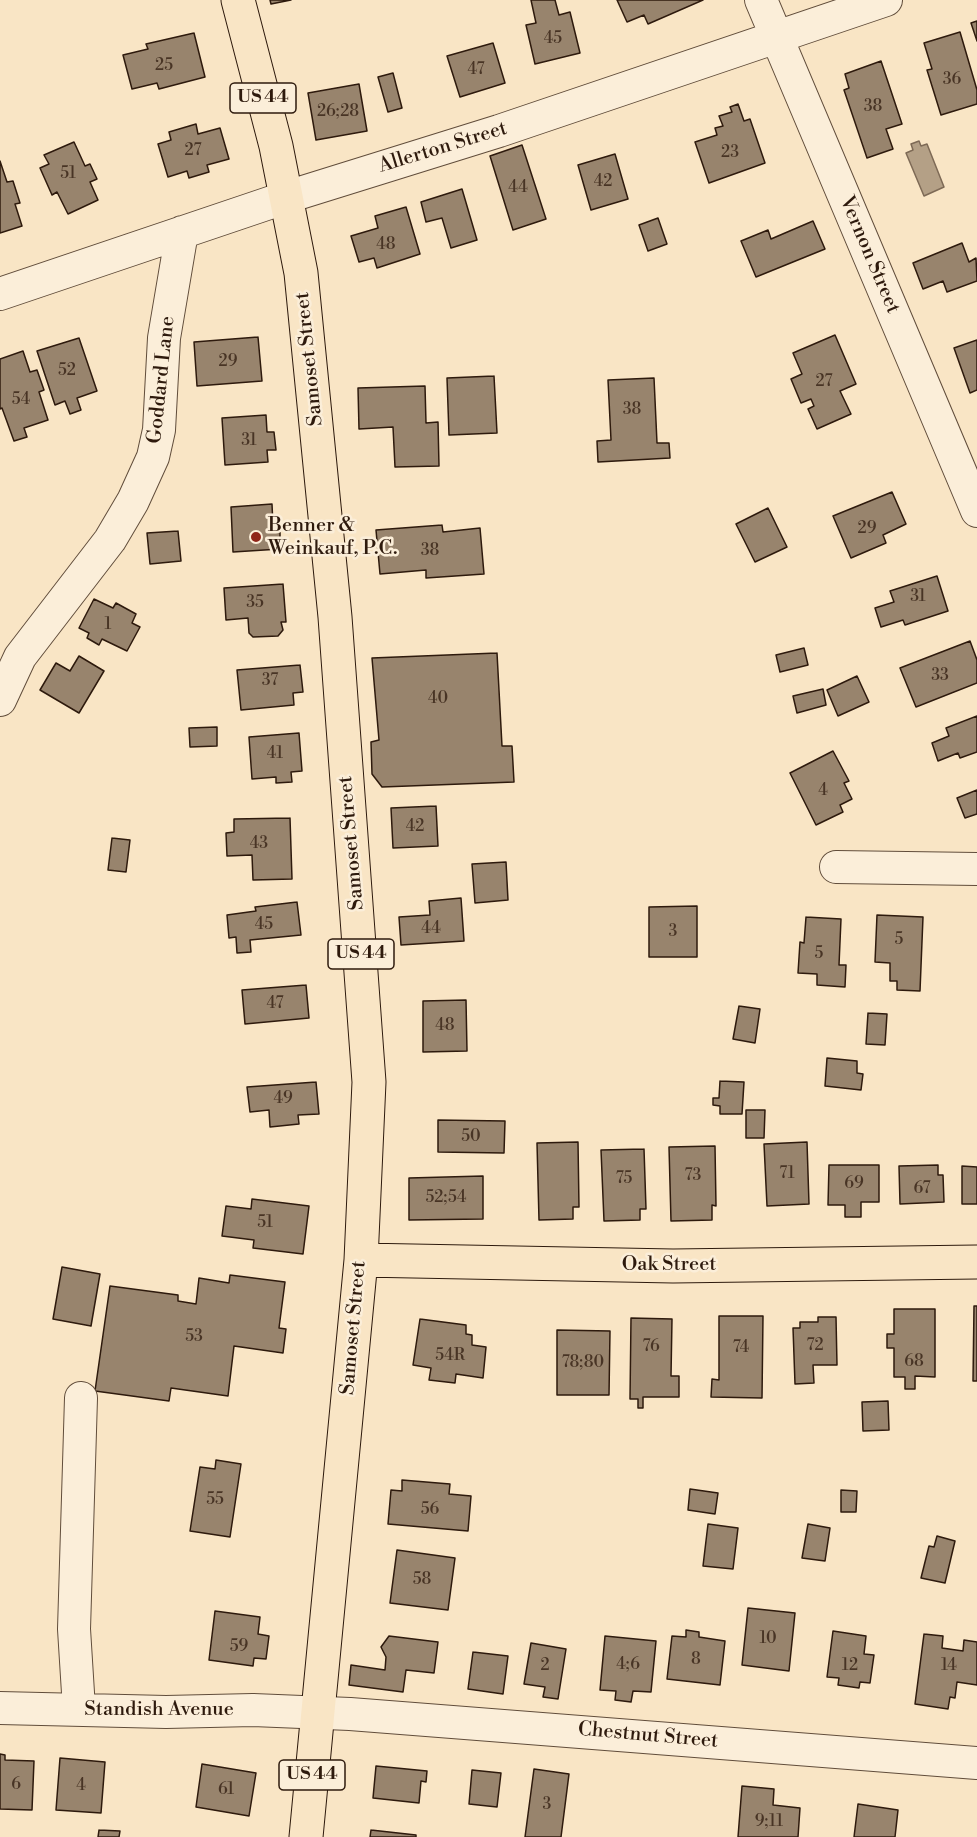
<!DOCTYPE html>
<style>
body{margin:0}
canvas{display:block;background:#f9e5c5}
</style>
<canvas width="977" height="1837"></canvas>
<script>
const ctx = document.querySelector('canvas').getContext('2d');
ctx.lineJoin = 'round';
function paint(path, color) { ctx.fillStyle = color; ctx.fill(path, 'evenodd'); }
const poly = rows => new Path2D(rows.map(r => 'M' + r).join(''));
function stroke(path, color, width, dash) { ctx.strokeStyle = color; ctx.lineWidth = width; ctx.lineCap = dash ? 'butt' : 'round'; ctx.setLineDash(dash || []); ctx.stroke(path); }
function drawText(font, color, halo, rows, align = 'center') {
  ctx.font = font + ' "Libre Bodoni",serif'; ctx.lineWidth = 5; ctx.setLineDash([]); ctx.textBaseline = 'middle'; ctx.strokeStyle = halo; ctx.fillStyle = color; for (const [text, x, y, turn = 0] of rows) {
    ctx.save(); ctx.translate(x, y); ctx.rotate((+turn || 0) * Math.PI / 180); ctx.textAlign = isNaN(turn) ? turn : align; if (halo) ctx.strokeText(text, 0, 0); ctx.fillText(text, 0, 0); ctx.restore();
  }
}
const water = poly([
 [919,141,921,146,927,144,944,187,924,196,906,153,913,150,911,144,919,141]
]);
paint(water, '#b4a086');
stroke(water, '#7e6a56', 1.5);
const building = poly([
 [270,0,291,0,271,4,270,0],
 [531,0,555,0,559,15,570,12,580,53,535,64,526,25,536,23,531,0],
 [617,0,703,0,648,24,644,15,627,22,617,0],
 [977,21,977,41,971,23,977,21],
 [960,32,977,90,977,104,941,115,927,70,932,69,924,43,960,32],
 [194,33,205,77,159,89,157,83,132,89,123,55,148,49,146,44,194,33],
 [493,43,505,83,460,97,447,56,493,43],
 [881,61,902,124,886,129,893,149,867,158,844,90,849,88,845,74,881,61],
 [393,73,402,108,388,112,378,77,393,73],
 [359,84,367,131,316,140,308,93,359,84],
 [738,104,744,121,750,119,765,163,709,183,695,142,717,135,715,128,723,126,719,116,732,112,730,107,738,104],
 [196,124,198,134,220,128,229,159,207,165,209,172,189,178,187,171,168,177,158,144,171,140,169,132,196,124],
 [74,142,85,166,90,164,97,179,90,182,98,200,68,214,57,192,52,195,40,168,49,164,44,155,74,142],
 [522,145,546,219,513,230,490,156,522,145],
 [615,154,628,199,591,210,578,165,615,154],
 [0,161,7,182,13,181,20,203,15,204,22,226,0,233,0,161],
 [462,189,477,240,451,248,442,218,426,222,421,202,462,189],
 [406,207,420,254,377,268,374,258,359,262,351,236,378,228,375,216,406,207],
 [658,218,667,244,648,251,639,225,658,218],
 [813,221,825,249,756,277,741,241,768,230,771,239,813,221],
 [962,243,969,262,976,258,977,281,947,292,943,281,923,289,913,263,962,243],
 [835,335,856,384,840,391,851,414,817,429,808,409,814,406,811,399,801,403,791,379,802,374,793,353,835,335],
 [258,337,262,381,197,386,194,342,258,337],
 [79,338,97,391,77,398,81,410,70,414,65,401,55,405,37,351,79,338],
 [977,340,977,390,970,393,954,348,977,340],
 [23,351,30,372,37,370,44,390,39,392,48,420,24,428,27,437,14,441,2,408,0,409,0,359,23,351],
 [494,376,497,433,449,435,447,378,494,376],
 [654,378,657,443,669,443,670,458,598,462,597,441,611,440,608,380,654,378],
 [425,386,426,423,438,422,439,466,395,467,393,427,359,429,358,388,425,386],
 [266,415,267,432,274,432,276,450,267,450,268,462,225,465,222,418,266,415],
 [892,492,906,524,883,535,886,543,851,558,833,516,892,492],
 [272,504,273,526,280,526,280,549,233,552,231,507,272,504],
 [768,508,787,547,755,562,736,524,768,508],
 [442,525,443,532,480,528,484,574,426,578,426,570,380,574,376,530,442,525],
 [178,531,181,561,150,564,147,533,178,531],
 [937,576,948,611,905,625,903,620,881,627,875,608,894,602,890,591,937,576],
 [283,584,286,622,281,622,283,630,278,636,253,637,249,633,248,618,226,620,224,588,283,584],
 [94,599,113,608,116,603,136,614,132,623,140,627,127,651,102,639,99,645,87,638,89,633,79,628,94,599],
 [970,641,977,660,977,683,916,707,900,668,970,641],
 [804,648,808,665,780,672,776,655,804,648],
 [497,653,502,746,512,746,514,782,382,787,372,774,371,742,379,740,372,658,497,653],
 [79,656,104,671,79,713,40,690,56,663,70,671,79,656],
 [300,665,303,692,293,693,294,705,241,710,237,670,300,665],
 [857,676,869,702,838,716,827,690,857,676],
 [823,689,826,705,797,713,793,696,823,689],
 [977,716,977,752,960,758,958,753,938,761,932,743,949,736,946,728,977,716],
 [217,727,217,746,190,747,189,728,217,727],
 [299,733,302,771,291,772,292,782,276,783,276,777,252,779,249,737,299,733],
 [833,751,849,781,844,783,852,799,840,805,843,812,816,825,790,773,833,751],
 [977,790,977,814,965,818,957,798,977,790],
 [436,806,438,846,393,848,391,808,436,806],
 [290,818,292,879,253,880,252,855,227,856,226,833,234,832,234,819,290,818],
 [112,838,130,840,126,872,108,870,112,838],
 [506,862,508,900,475,903,472,864,506,862],
 [461,898,464,941,401,945,399,917,430,915,429,901,461,898],
 [297,902,301,935,250,940,251,952,237,953,236,937,229,938,227,915,256,911,255,907,297,902],
 [697,906,697,957,649,957,649,907,697,906],
 [877,915,923,917,920,991,897,990,897,981,890,981,890,963,875,962,877,915],
 [806,917,841,919,839,965,846,965,845,987,817,985,817,974,798,973,800,942,804,943,806,917],
 [306,985,309,1018,245,1024,242,990,306,985],
 [466,1000,467,1051,423,1052,423,1001,466,1000],
 [739,1006,760,1009,755,1043,733,1039,739,1006],
 [868,1013,887,1014,885,1045,866,1044,868,1013],
 [827,1058,857,1061,857,1073,863,1074,861,1090,825,1086,827,1058],
 [720,1081,744,1082,742,1114,720,1114,720,1106,713,1105,713,1098,719,1098,720,1081],
 [316,1082,319,1114,298,1115,299,1124,270,1127,269,1110,250,1112,247,1087,316,1082],
 [746,1110,765,1110,764,1138,746,1138,746,1110],
 [438,1120,505,1121,504,1153,438,1152,438,1120],
 [578,1142,579,1207,573,1207,573,1219,539,1220,537,1143,578,1142],
 [807,1142,809,1204,767,1206,764,1144,807,1142],
 [715,1146,716,1206,712,1205,712,1220,671,1221,669,1147,715,1146],
 [644,1149,646,1209,640,1209,640,1220,604,1221,601,1150,644,1149],
 [829,1165,879,1165,879,1202,861,1202,861,1217,845,1217,845,1205,828,1205,829,1165],
 [938,1165,938,1175,943,1175,944,1202,900,1204,899,1166,938,1165],
 [962,1166,977,1167,977,1204,962,1204,962,1166],
 [483,1176,483,1219,409,1220,409,1178,483,1176],
 [252,1199,309,1206,303,1254,253,1248,254,1240,222,1236,226,1206,251,1209,252,1199],
 [62,1267,100,1274,91,1326,53,1319,62,1267],
 [230,1275,285,1282,279,1328,286,1329,283,1353,234,1346,228,1396,171,1388,169,1401,95,1391,110,1286,178,1295,178,1301,196,1304,199,1278,229,1283,230,1275],
 [974,1306,977,1306,977,1381,973,1381,974,1306],
 [894,1309,935,1309,935,1377,915,1376,915,1389,905,1389,905,1377,894,1377,894,1348,887,1348,887,1334,894,1334,894,1309],
 [719,1316,763,1316,762,1398,711,1397,712,1379,719,1380,719,1316],
 [818,1317,836,1317,837,1365,813,1365,814,1383,795,1384,793,1328,800,1328,800,1322,818,1322,818,1317],
 [631,1318,672,1319,671,1376,679,1376,679,1397,643,1397,643,1408,638,1408,638,1399,630,1399,631,1318],
 [420,1319,466,1325,466,1334,472,1335,472,1345,486,1347,483,1378,456,1374,455,1383,429,1380,431,1368,413,1365,420,1319],
 [557,1330,610,1331,609,1395,557,1395,557,1330],
 [888,1401,889,1430,863,1431,862,1402,888,1401],
 [216,1460,241,1464,230,1537,190,1531,200,1467,215,1469,216,1460],
 [402,1480,450,1484,449,1494,471,1496,468,1531,388,1524,391,1490,402,1491,402,1480],
 [690,1489,718,1493,715,1514,688,1510,690,1489],
 [841,1490,857,1491,856,1512,841,1512,841,1490],
 [708,1524,738,1528,733,1569,703,1566,708,1524],
 [808,1524,830,1528,825,1561,802,1558,808,1524],
 [937,1536,955,1541,945,1583,921,1578,929,1546,934,1547,937,1536],
 [397,1550,455,1558,448,1610,390,1603,397,1550],
 [748,1608,795,1613,789,1671,742,1665,748,1608],
 [215,1611,260,1617,258,1634,269,1636,266,1659,254,1658,253,1666,209,1660,215,1611],
 [686,1630,699,1632,699,1637,725,1641,720,1685,667,1679,672,1636,686,1637,686,1630],
 [833,1631,866,1636,864,1654,874,1655,870,1683,860,1682,859,1688,838,1685,839,1678,827,1677,833,1631],
 [924,1634,943,1636,942,1648,963,1651,964,1640,977,1642,977,1685,957,1682,955,1698,950,1697,948,1709,915,1704,924,1634],
 [389,1636,438,1642,434,1673,406,1670,403,1692,349,1685,351,1665,385,1670,386,1657,381,1647,389,1636],
 [605,1636,656,1641,651,1692,633,1691,631,1702,615,1700,616,1691,600,1690,605,1636],
 [531,1643,566,1649,558,1699,543,1697,545,1687,524,1684,531,1643],
 [473,1652,508,1656,503,1694,468,1689,473,1652],
 [0,1754,5,1755,5,1760,34,1761,32,1810,0,1809,0,1754],
 [60,1758,105,1762,101,1813,56,1810,60,1758],
 [202,1764,256,1773,249,1816,196,1807,202,1764],
 [376,1766,427,1771,426,1782,421,1781,419,1803,373,1798,376,1766],
 [534,1769,569,1774,561,1837,525,1837,534,1769],
 [472,1770,501,1773,497,1807,469,1804,472,1770],
 [742,1786,774,1789,773,1805,800,1808,798,1837,738,1837,742,1786],
 [858,1804,898,1810,895,1837,854,1837,858,1804],
 [99,1830,120,1831,119,1837,98,1837,99,1830],
 [371,1830,416,1835,416,1837,370,1837,371,1830]
]);
paint(building, '#98846d');
stroke(building, '#2e1a0d', 1.5);
const minor = poly([
 [761,0,977,511],
 [0,294,287,197,499,131,886,0],
 [0,700,20,657,110,540,133,501,153,457,159,430,164,338,182,232],
 [836,867,977,869],
 [0,1708,166,1712,253,1710,350,1714,977,1763],
 [79,1709,74,1629,81,1398]
]);
const major = poly([
 [238,0,276,146,301,273,335,617,369,1082,361,1260,306,1837],
 [361,1260,673,1266,977,1262]
]);
stroke(minor, '#614d3b', 34);
stroke(major, '#2e1a0d', 35);
stroke(minor, '#fbeed9', 32);
stroke(major, '#f9e5c5', 33);
for (const [x, y, r, color] of [
 [256,537,6,"#8f2418"]
]) { const dot = new Path2D(); dot.arc(x, y, r, 0, 2 * Math.PI); ctx.fillStyle = color; ctx.fill(dot); stroke(dot, '#fbeed9', 2); }
drawText('16px', '#483425', null, [
 ["45",553,39],
 ["25",164,66],
 ["47",476,70],
 ["36",952,80],
 ["38",873,107],
 ["26;28",338,112],
 ["27",193,151],
 ["23",730,153],
 ["51",68,174],
 ["42",603,182],
 ["44",518,188],
 ["48",386,245],
 ["29",228,362],
 ["52",67,371],
 ["27",824,382],
 ["54",21,400],
 ["38",632,410],
 ["31",249,441],
 ["29",867,529],
 ["38",430,551],
 ["31",918,597],
 ["35",255,603],
 ["1",108,625],
 ["33",940,676],
 ["37",270,681],
 ["40",438,699],
 ["41",275,754],
 ["4",823,791],
 ["42",415,827],
 ["43",259,844],
 ["45",264,925],
 ["44",431,929],
 ["3",673,932],
 ["5",899,940],
 ["5",819,954],
 ["47",275,1004],
 ["48",445,1026],
 ["49",283,1099],
 ["50",471,1137],
 ["71",787,1174],
 ["73",693,1176],
 ["75",624,1179],
 ["69",854,1184],
 ["67",922,1189],
 ["52;54",446,1198],
 ["51",265,1223],
 ["53",194,1337],
 ["72",815,1346],
 ["76",651,1347],
 ["74",741,1348],
 ["54R",450,1356],
 ["68",914,1362],
 ["78;80",583,1363],
 ["55",215,1500],
 ["56",430,1510],
 ["58",422,1580],
 ["10",768,1639],
 ["59",239,1647],
 ["8",696,1660],
 ["4;6",628,1665],
 ["2",545,1666],
 ["12",850,1666],
 ["14",949,1666],
 ["6",16,1785],
 ["4",81,1786],
 ["61",226,1790],
 ["3",547,1805],
 ["9;11",769,1822]
]);
for (const [x, y, w] of [
 [263,98,66],
 [361,954,66],
 [312,1775,66]
]) { const box = new Path2D(); box.roundRect(x - w / 2, y - 15, w, 30, 4.5); ctx.fillStyle = '#fbeed9'; ctx.fill(box); stroke(box, '#2e1a0d', 1.5); }
drawText('bold 18px', '#2e1a0d', null, [
 ["US 44",263,98],
 ["US 44",361,954],
 ["US 44",312,1775]
]);
drawText('20px', '#2e1a0d', '#fbeed9', [
 ["Allerton Street",443,148,-17],
 ["Vernon Street",869,255,67],
 ["Samoset Street",310,359,-96],
 ["Goddard Lane",162,380,-84],
 ["Samoset Street",352,843,-95],
 ["Oak Street",669,1265],
 ["Samoset Street",354,1328,-85],
 ["Standish Avenue",159,1710],
 ["Chestnut Street",648,1736,5]
]);
drawText('20px', '#2e1a0d', '#fbeed9', [
 ["Benner &",268,526],
 ["Weinkauf, P.C.",268,549]
], 'left');
</script>
